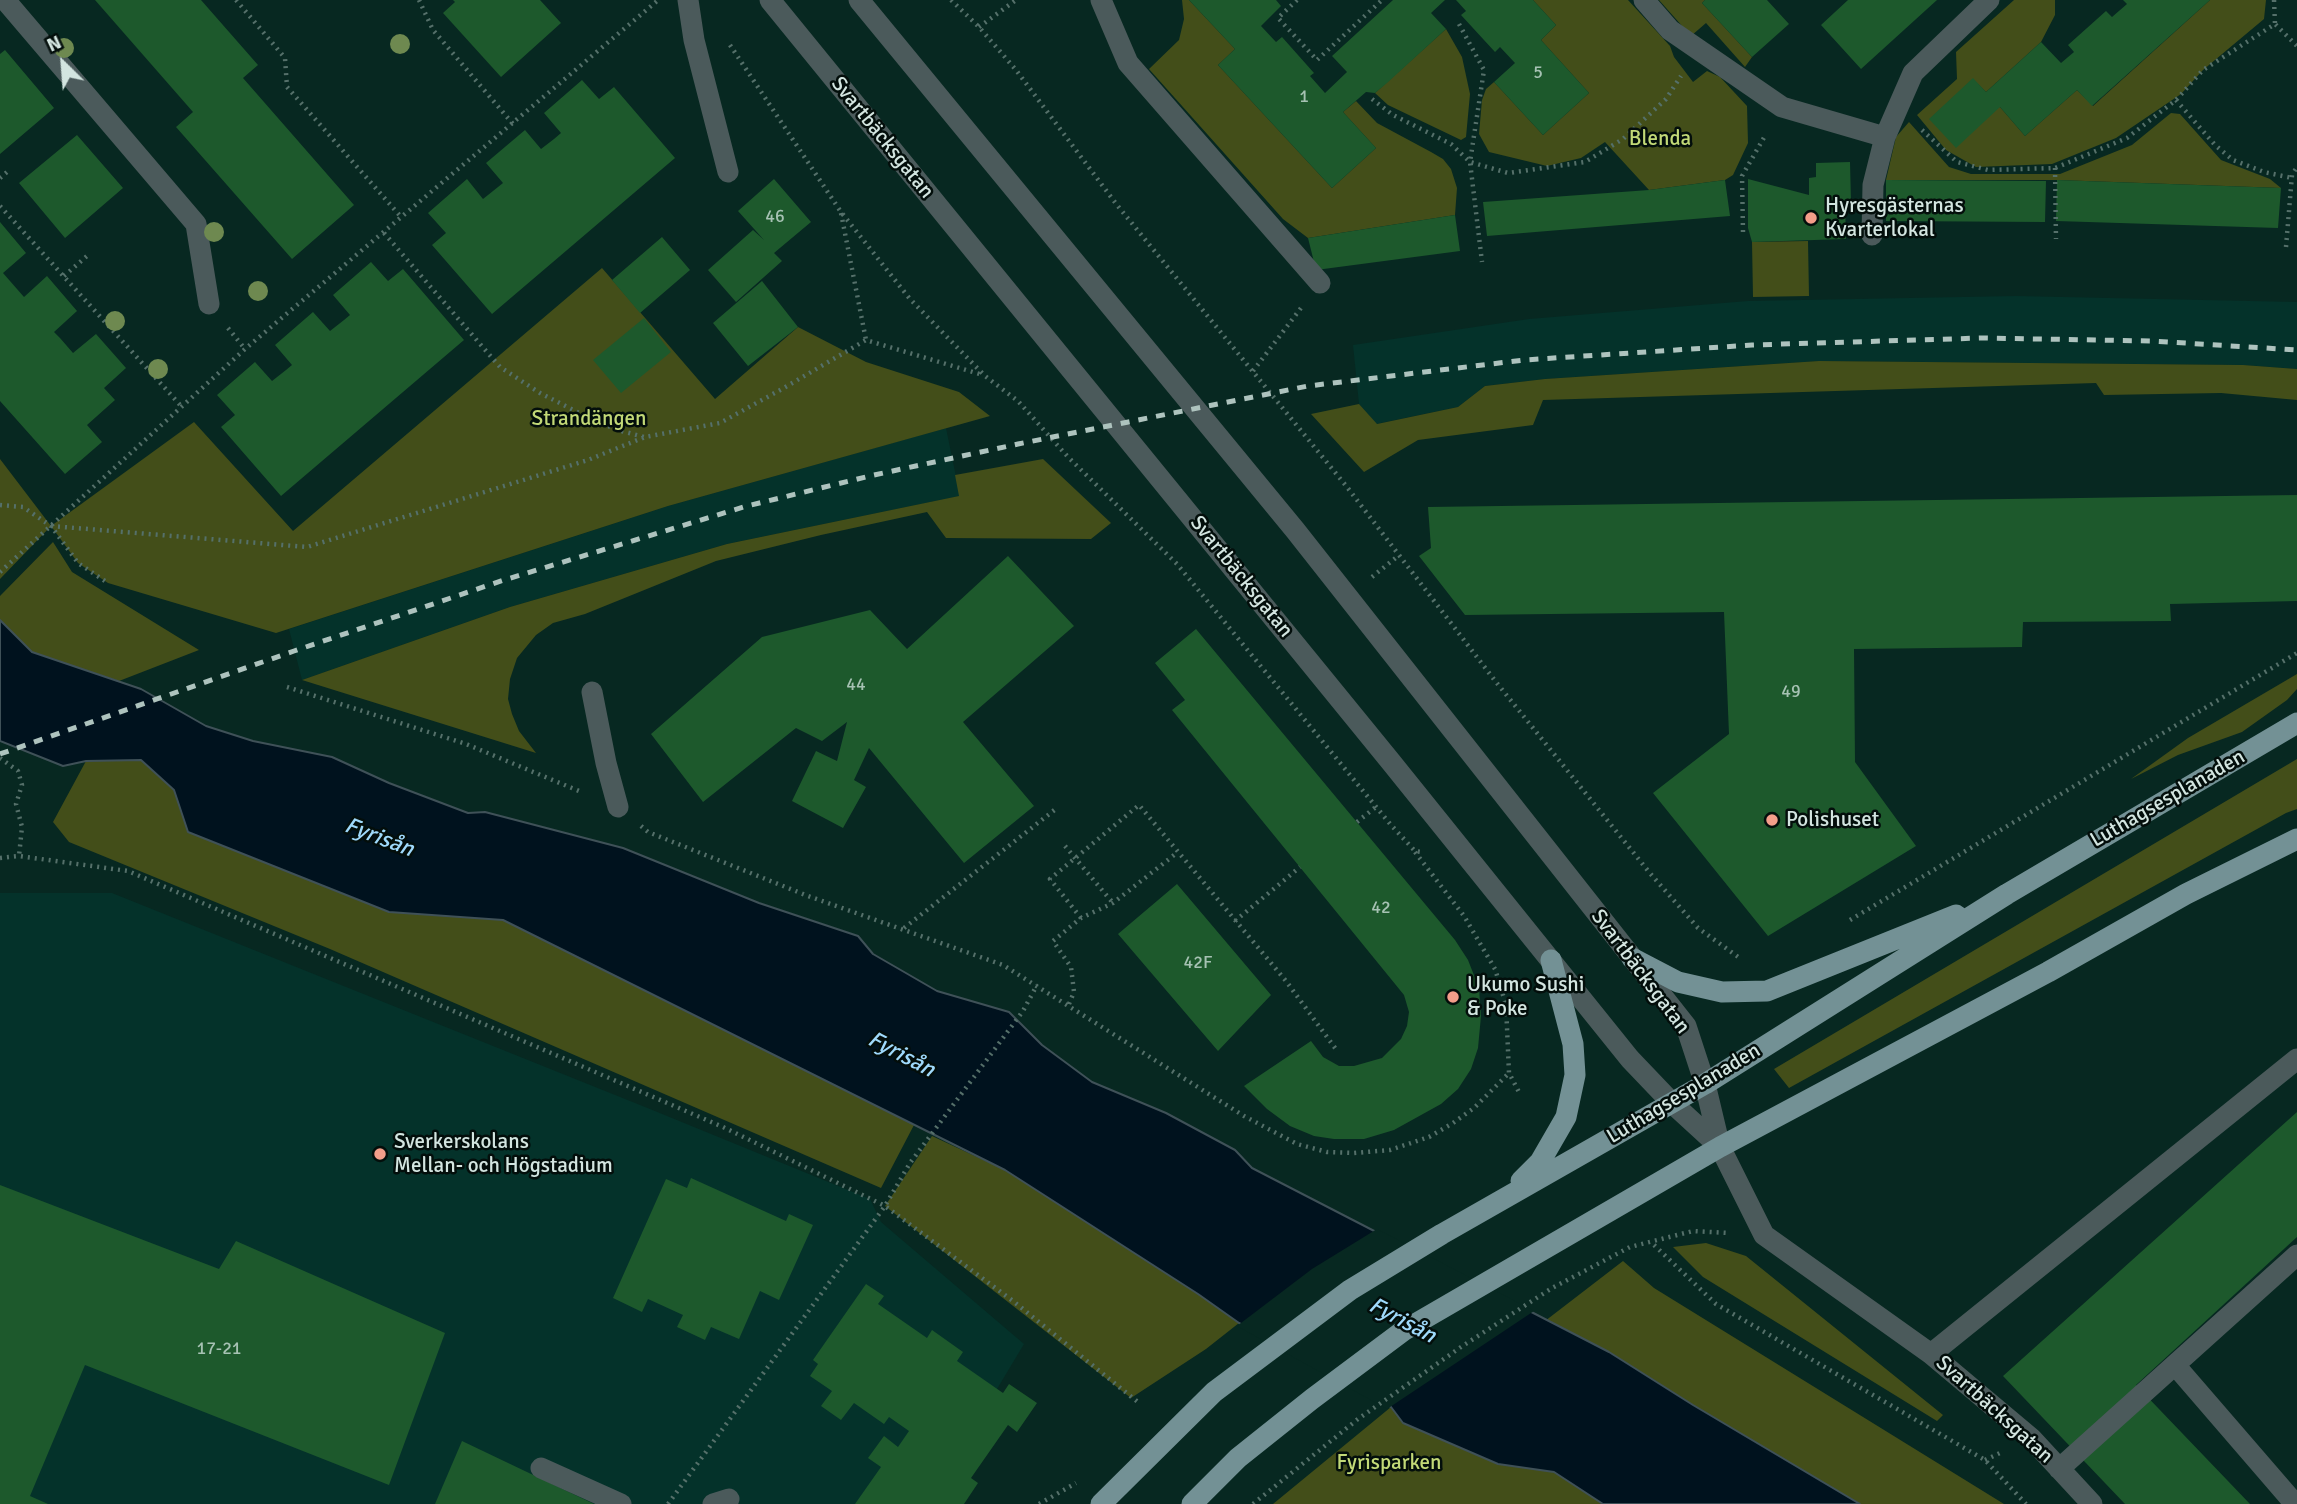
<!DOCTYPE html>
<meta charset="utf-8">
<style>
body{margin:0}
#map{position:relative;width:2297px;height:1504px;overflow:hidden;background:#072821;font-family:Signika,sans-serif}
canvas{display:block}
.north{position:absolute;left:28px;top:28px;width:70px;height:70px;-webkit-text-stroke:5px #030e0b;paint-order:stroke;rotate:335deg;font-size:19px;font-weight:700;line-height:28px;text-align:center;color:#d3e5e0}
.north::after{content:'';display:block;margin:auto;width:24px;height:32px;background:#d3e5e0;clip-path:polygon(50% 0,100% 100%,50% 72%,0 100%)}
</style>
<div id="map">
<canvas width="2297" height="1504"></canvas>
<div class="north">N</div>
</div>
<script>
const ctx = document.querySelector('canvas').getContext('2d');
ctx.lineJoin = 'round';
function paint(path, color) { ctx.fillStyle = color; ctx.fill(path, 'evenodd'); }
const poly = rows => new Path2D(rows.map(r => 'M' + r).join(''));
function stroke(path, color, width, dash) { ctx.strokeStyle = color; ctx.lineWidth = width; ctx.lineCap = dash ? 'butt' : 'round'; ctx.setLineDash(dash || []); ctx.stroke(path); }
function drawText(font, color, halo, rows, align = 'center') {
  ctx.font = font + ' Signika,sans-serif'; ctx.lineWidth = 5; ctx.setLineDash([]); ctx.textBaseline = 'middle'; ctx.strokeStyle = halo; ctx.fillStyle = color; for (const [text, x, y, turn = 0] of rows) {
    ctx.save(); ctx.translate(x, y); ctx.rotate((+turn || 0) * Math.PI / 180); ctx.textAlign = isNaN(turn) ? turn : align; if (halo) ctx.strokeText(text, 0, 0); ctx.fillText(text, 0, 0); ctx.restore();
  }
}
paint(poly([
 [2016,296,2297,302,2297,369,2243,365,1819,361,1545,379,1485,386,1458,407,1376,424,1359,404,1353,345,1529,319,1748,301],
 [946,428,960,496,727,544,510,607,302,680,289,629,668,506],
 [0,893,112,893,650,1109,870,1199,881,1222,1024,1344,928,1504,0,1504]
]), '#04322a');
paint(poly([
 [1182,0,1189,0,1235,49,1218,65,1332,188,1376,148,1343,112,1356,101,1377,123,1431,152,1443,159,1451,169,1457,188,1455,215,1308,238,1283,219,1149,69,1179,40,1184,19],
 [1533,0,1628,0,1670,46,1674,57,1693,82,1707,71,1720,77,1747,106,1748,143,1733,175,1725,180,1649,190,1605,142,1581,158,1547,166,1489,152,1479,134,1482,100,1486,89,1494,82,1543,135,1589,93,1541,40,1556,25],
 [1659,0,1705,0,1702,3,1752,57,1745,67,1706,23,1691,36],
 [2014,0,2055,0,2055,15,2041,42,1986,92,1973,79,1930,119,2000,107,2025,136,2077,90,2093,106,2210,0,2266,0,2264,19,2203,70,2181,94,2116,138,2052,164,1976,167,1946,150,1917,115,1957,79,1956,52],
 [1446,29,1462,57,1470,94,1466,137,1461,140,1388,105,1375,93],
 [2171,113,2180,114,2221,160,2270,179,2281,188,2057,180,1886,180,1896,137,1909,122,1949,167,1971,174,2060,174,2132,145],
 [1808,241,1809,296,1753,297,1752,242],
 [602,268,715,399,798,327,866,362,959,392,990,416,668,506,276,633,108,583,78,563,51,526,0,579,0,459,51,526,194,422,293,531],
 [1819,361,2243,365,2297,369,2297,400,2221,393,2104,395,2096,383,1543,400,1533,425,1418,440,1364,472,1311,414,1359,404,1377,424,1458,407,1485,386,1545,379],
 [1043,459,1111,523,1091,539,946,538,927,512,821,535,716,561,585,614,553,623,536,635,517,658,510,679,508,699,512,714,519,731,536,753,302,680,510,607,727,544,959,496,955,475],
 [53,542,72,572,199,650,119,681,32,652,0,620,0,596],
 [2297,674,2297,689,2287,700,2242,732,2178,755,2131,779,2188,738],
 [2297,759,2297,809,2286,813,1789,1088,1774,1069],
 [141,760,174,790,188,832,389,912,503,920,914,1125,881,1188,330,949,69,842,53,822,86,761],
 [932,1136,1005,1170,1198,1294,1239,1323,1206,1349,1131,1398,885,1206],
 [1706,1243,1746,1256,1943,1415,1937,1421,1703,1277,1673,1247],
 [1623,1261,1654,1288,2004,1504,1860,1504,1693,1405,1609,1352,1545,1321],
 [1391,1407,1403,1423,1498,1464,1554,1472,1603,1504,1273,1504]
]), '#434e19');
const water = poly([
 [0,620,32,652,141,689,206,726,253,741,332,757,389,783,468,813,485,812,623,848,759,903,858,936,873,954,937,991,1009,1012,1042,1045,1092,1082,1166,1113,1235,1150,1252,1168,1609,1352,1693,1405,1860,1504,1603,1504,1554,1472,1498,1464,1403,1423,1391,1407,1239,1323,1198,1294,1005,1170,503,920,389,912,188,832,174,790,141,760,86,761,63,766,0,741,0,620]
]);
paint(water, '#00121e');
stroke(water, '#3f5158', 2);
paint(poly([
 [1377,1229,1534,1311,1387,1409,1237,1326,1312,1269]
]), '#072821');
paint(poly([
 [95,0,201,0,258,65,243,78,354,205,292,259,176,127,193,112],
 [453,0,540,0,561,23,501,77,443,13,455,2],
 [1189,0,1276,0,1281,6,1261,26,1276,42,1282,37,1314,73,1310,76,1325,93,1347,72,1332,56,1393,0,1445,0,1431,13,1446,29,1387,83,1375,93,1366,92,1343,112,1376,148,1332,188,1218,65,1235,49],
 [1456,0,1533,0,1556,25,1541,40,1589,93,1543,135,1494,82,1515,63,1500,47,1495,52,1461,15,1466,11],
 [1705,0,1767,0,1789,24,1752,57,1702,3],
 [1848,0,1937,0,1861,69,1821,25],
 [2123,0,2210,0,2092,106,2077,90,2025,136,2000,107,1956,148,1929,119,1973,78,1986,92,2041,42,2061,63,2074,52,2068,45,2106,11,2112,17,2127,4],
 [5,50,54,108,0,154,0,54],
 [582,80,599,99,614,87,675,158,492,314,432,245,446,233,428,213,467,179,483,199,503,183,486,163,525,130,541,149,554,139,561,133,544,113],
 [77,135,123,188,65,238,19,183],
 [1850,162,1851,203,1845,203,1846,239,1752,242,1748,228,1748,179,1809,195,1809,178,1816,177,1816,163],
 [774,179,811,222,774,253,782,261,736,302,708,270,753,230,764,240,738,211],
 [1725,180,1730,216,1487,236,1483,202,1649,190],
 [1886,180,2046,181,2045,222,1886,221],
 [2057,180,2281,188,2278,228,2056,221],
 [1455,215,1460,251,1316,270,1308,238],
 [0,222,26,253,3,273,24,297,47,276,77,311,54,332,60,338,73,353,96,334,126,368,104,388,115,400,87,425,102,442,65,474,0,401],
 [662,237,690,270,640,313,612,280],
 [371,262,388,281,403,269,464,340,281,496,221,427,235,415,217,395,255,362,272,381,286,370,292,365,275,345,313,312,330,331,344,320,350,315,333,295],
 [762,281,798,327,748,366,713,323],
 [644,318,671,352,621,393,593,360],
 [2297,495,2297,601,2170,604,2171,621,2023,622,2022,647,1854,649,1855,762,1916,846,1768,936,1653,793,1729,734,1724,612,1465,615,1419,556,1431,548,1428,507],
 [1008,556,1074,626,963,722,1034,806,964,863,869,748,854,780,866,787,843,828,792,801,816,751,837,761,847,722,822,741,796,728,703,802,651,734,762,637,870,610,907,649],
 [1196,629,1455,940,1468,960,1479,988,1481,1016,1478,1048,1471,1069,1458,1089,1441,1104,1394,1130,1364,1139,1334,1139,1314,1136,1290,1126,1267,1109,1244,1086,1311,1041,1323,1057,1339,1066,1354,1066,1382,1058,1401,1039,1407,1026,1409,1012,1404,995,1172,710,1185,700,1155,663],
 [1177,884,1271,995,1218,1051,1118,934],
 [2297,1112,2297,1237,2136,1385,2250,1504,2125,1504,2003,1376],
 [691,1178,786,1221,789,1214,813,1225,779,1300,760,1291,739,1339,711,1327,705,1340,677,1327,683,1315,648,1299,642,1312,613,1298,666,1179,687,1188],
 [0,1185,219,1269,236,1241,445,1333,389,1485,85,1365,30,1496,48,1504,0,1504],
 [866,1284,884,1296,878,1304,927,1338,932,1330,963,1352,957,1361,1003,1393,1009,1384,1037,1403,1017,1432,1008,1425,971,1478,978,1483,964,1504,855,1504,881,1467,868,1458,884,1436,898,1447,909,1431,889,1417,884,1424,854,1403,841,1420,821,1406,832,1391,810,1376,818,1364,813,1360],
 [462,1441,594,1504,435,1504]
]), '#1d592c');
stroke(poly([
 [236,0,285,58,287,87,402,218],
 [419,0,433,30,513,124],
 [951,0,979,27,1016,70,1117,205,1347,487,1496,682,1649,872,1698,928,1741,959],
 [1297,0,1278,18,1317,60,1382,0],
 [2274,0,2275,24],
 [1459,24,1484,70,1470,162,1482,262],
 [979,27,1016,0],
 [730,45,841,212,910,299,985,376,1018,401,1068,457,1177,564,1391,825,1415,851,1422,852],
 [1372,99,1393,115,1451,144,1470,162,1508,173,1585,162,1623,139,1666,99,1681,76],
 [2176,100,2215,145,2233,160,2264,172,2292,178],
 [1922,130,1957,162,1988,170,2055,168,2127,138,2176,100,2203,70,2275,24,2297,46],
 [2055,168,2056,239],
 [0,178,7,172],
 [0,206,182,407],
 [841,213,866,340],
 [1743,232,1742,176,1766,134],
 [384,233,500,367,540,393,589,418,618,430,644,437],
 [2286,247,2292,175,2297,167],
 [64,276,87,256],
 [228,328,245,349],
 [1253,371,1301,308],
 [0,505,23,507,51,526,78,563,108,583],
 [51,526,307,547,588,460,645,437,720,423,782,389,866,340,983,375],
 [0,572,245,349,657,1],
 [1372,577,1398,556],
 [287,687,466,744,579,791],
 [0,758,18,771,22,785,16,804,22,827,19,856],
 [1357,822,1377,806],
 [641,826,648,832,808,896,1003,965,1244,1116,1297,1144,1327,1152,1354,1153,1390,1150,1429,1137,1453,1123,1474,1108,1509,1073],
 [1065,846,1113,903],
 [1415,852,1464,916,1495,969,1506,1005,1509,1073,1520,1094],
 [0,858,19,856,128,871,723,1127,885,1206,1013,1301,1139,1403],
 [1081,918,1050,879,1139,805,1286,981,1338,1052],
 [1850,920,2297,653],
 [1235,921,1300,867],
 [904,928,1057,808],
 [1069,1004,1074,992,1071,967,1053,941,1081,918,1113,903,1178,852],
 [1654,1245,1716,1304,1985,1460,2026,1504],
 [1985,1460,2000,1453],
 [668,1504,885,1206,910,1163,1023,1011,1037,985],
 [1039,1504,1076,1483],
 [1253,1504,1358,1419,1461,1347,1552,1288,1630,1247,1693,1231,1728,1233]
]), '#55706a', 4.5, [2, 5]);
stroke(poly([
 [5,0,196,224,209,304],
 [688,0,694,40,728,172],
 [770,0,1391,762,1630,1059,1672,1103,1720,1147],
 [859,0,1295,530,1686,1026,1705,1084,1720,1147,1764,1235,1931,1354,2031,1438,2092,1504],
 [1101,0,1128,63,1320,283],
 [1644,0,1670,30,1782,107,1885,137],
 [1872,235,1873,185,1885,137,1913,73,1989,0],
 [592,692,606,763,618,807],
 [1931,1354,2297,1059],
 [2175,1365,2295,1504],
 [541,1468,621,1504],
 [2059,1469,2297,1255],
 [713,1504,729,1499]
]), '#4b5a5b', 21);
stroke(poly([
 [1632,958,1678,982,1722,992,1767,991,1956,915],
 [1521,1181,1540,1162,1566,1117,1575,1075,1573,1044,1551,960],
 [1101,1504,1214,1392,1350,1290,1442,1234,1705,1084,2007,894,2297,723],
 [1192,1504,1238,1458,1312,1399,1403,1331,1720,1147,2048,972,2186,894,2297,839]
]), '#739195', 21);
stroke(poly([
 [0,754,294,651,504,580,747,506,874,475,1018,444,1308,386,1524,360,1752,345,1982,338,2152,341,2297,350]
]), '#aec3be', 5, [9, 9]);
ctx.fillStyle = '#6e8950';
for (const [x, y] of [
 [400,44],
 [64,48],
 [214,232],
 [258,291],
 [115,321],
 [158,369]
]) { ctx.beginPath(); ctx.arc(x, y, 10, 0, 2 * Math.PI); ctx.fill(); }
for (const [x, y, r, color] of [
 [1811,218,7,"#f49e8a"],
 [1772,820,7,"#f49e8a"],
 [1453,997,7,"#f49e8a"],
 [380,1154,7,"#f49e8a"]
]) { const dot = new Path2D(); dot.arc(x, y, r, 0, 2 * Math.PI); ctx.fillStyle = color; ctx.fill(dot); stroke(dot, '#030e0b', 2.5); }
drawText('18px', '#a6c2b3', null, [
 ["5",1538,73],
 ["1",1304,97],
 ["46",775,217],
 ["44",856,685],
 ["49",1791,692],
 ["42",1381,908],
 ["42F",1198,963],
 ["17-21",219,1349]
]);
drawText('21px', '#d3e5e0', '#030e0b', [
 ["Svartbäcksgatan",882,138,51],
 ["Svartbäcksgatan",1241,577,51],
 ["Luthagsesplanaden",2168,799,-30],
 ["Svartbäcksgatan",1640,972,53],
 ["Luthagsesplanaden",1684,1094,-31],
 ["Svartbäcksgatan",1994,1410,42]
]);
drawText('21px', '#c2d977', '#030e0b', [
 ["Blenda",1660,139],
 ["Strandängen",589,419],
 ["Fyrisparken",1389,1463]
]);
drawText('21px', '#d3e5e0', '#030e0b', [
 ["Hyresgästernas",1825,206],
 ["Kvarterlokal",1825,230],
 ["Polishuset",1786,820],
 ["Ukumo Sushi",1467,985],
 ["& Poke",1467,1009],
 ["Sverkerskolans",394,1142],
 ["Mellan- och Högstadium",394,1166]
], 'left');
drawText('italic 23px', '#9fd9fb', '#030e0b', [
 ["Fyrisån",379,838,21],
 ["Fyrisån",901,1055,28],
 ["Fyrisån",1402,1321,28]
]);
</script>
